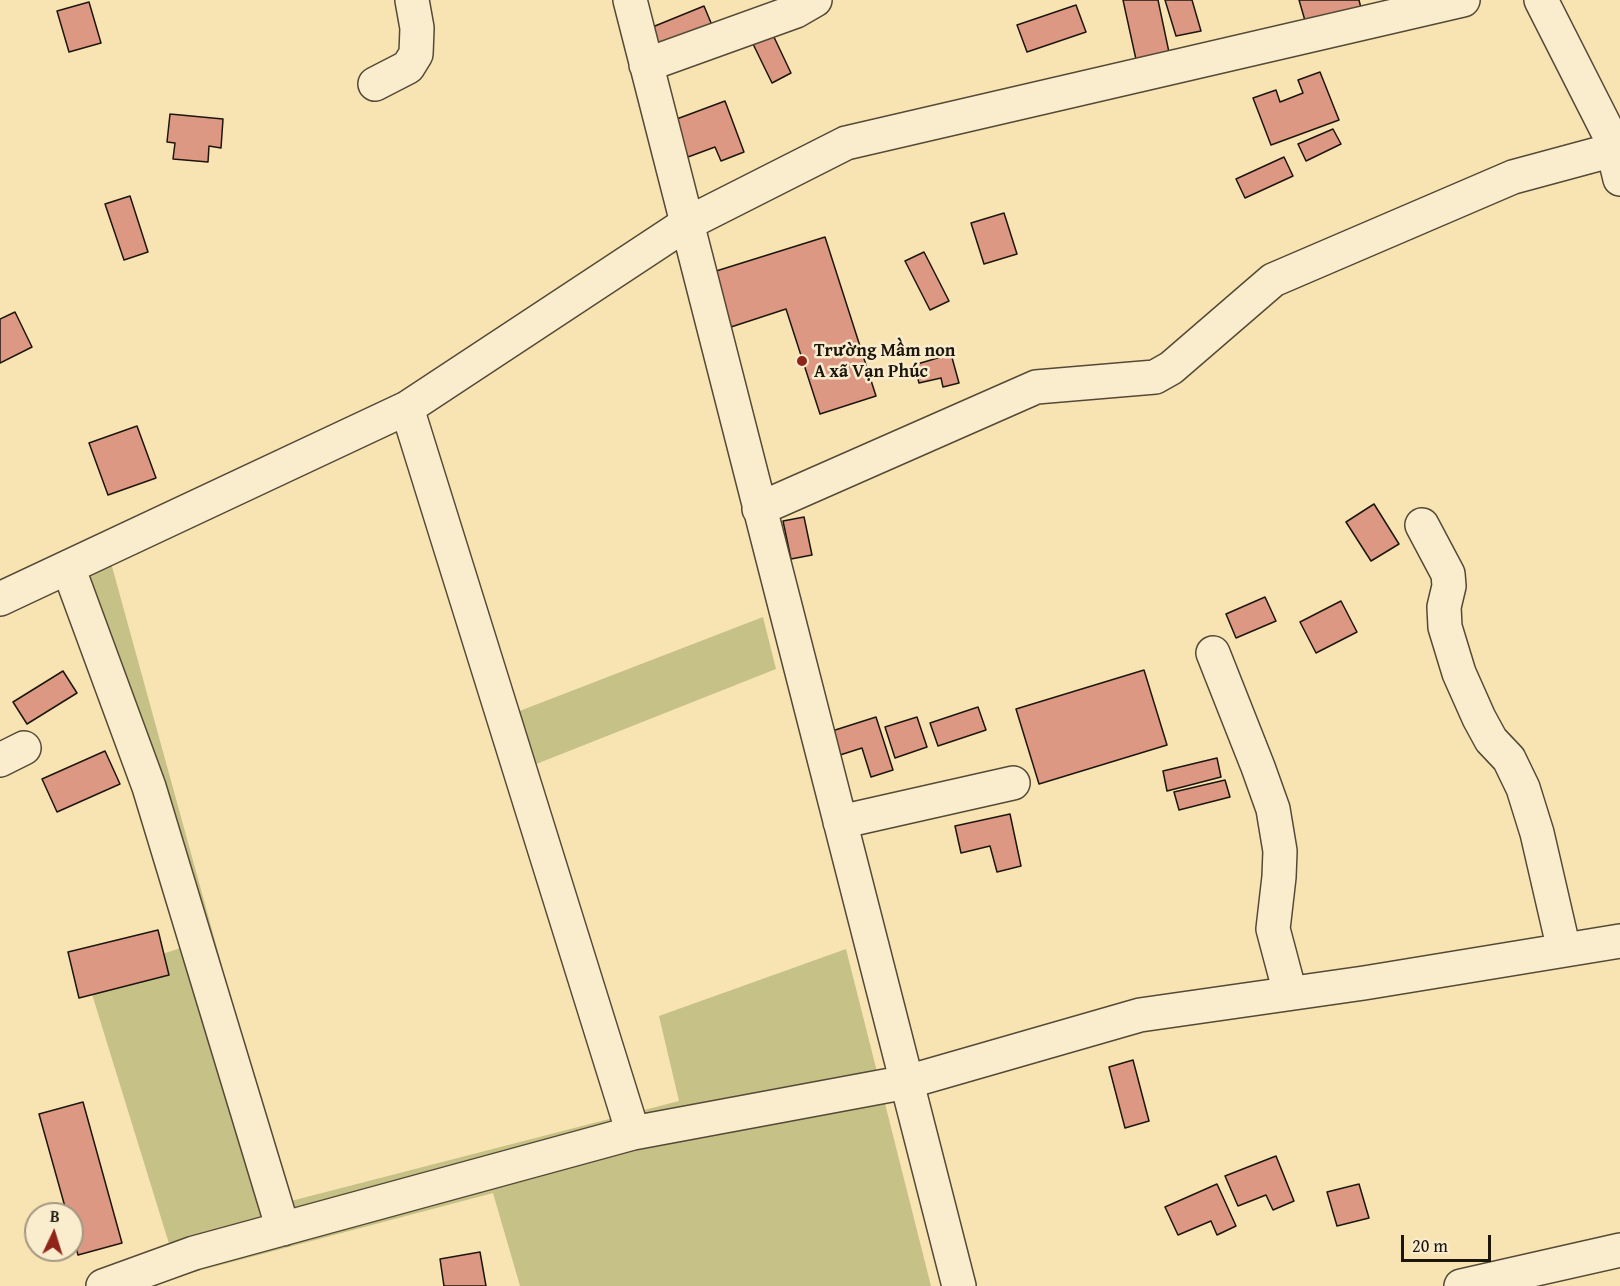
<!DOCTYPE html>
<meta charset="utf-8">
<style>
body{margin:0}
#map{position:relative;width:1620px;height:1286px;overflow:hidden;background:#f8e4b3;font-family:"Gentium Book Plus",serif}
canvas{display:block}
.north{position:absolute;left:24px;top:1202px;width:60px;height:60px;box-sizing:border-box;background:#faedce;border:2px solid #a29781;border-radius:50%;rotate:4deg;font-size:16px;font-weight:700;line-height:24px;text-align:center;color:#1d160d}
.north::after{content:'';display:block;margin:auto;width:21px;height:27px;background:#8f2418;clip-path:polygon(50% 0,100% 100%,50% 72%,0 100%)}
.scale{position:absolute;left:1401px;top:1235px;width:90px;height:27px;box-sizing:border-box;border:3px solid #1d160d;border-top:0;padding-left:8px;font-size:18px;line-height:21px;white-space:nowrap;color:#1d160d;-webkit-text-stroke:4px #faedce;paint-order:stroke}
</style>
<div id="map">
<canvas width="1620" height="1286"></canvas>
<div class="north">B</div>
<div class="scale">20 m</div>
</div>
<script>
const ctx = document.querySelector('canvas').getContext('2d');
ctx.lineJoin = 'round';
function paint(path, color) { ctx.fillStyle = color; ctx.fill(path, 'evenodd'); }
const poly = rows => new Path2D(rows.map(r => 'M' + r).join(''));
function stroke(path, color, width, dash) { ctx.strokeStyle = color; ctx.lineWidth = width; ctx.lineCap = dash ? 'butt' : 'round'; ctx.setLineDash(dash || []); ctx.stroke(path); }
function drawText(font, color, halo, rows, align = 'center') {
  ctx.font = font + ' "Gentium Book Plus",serif'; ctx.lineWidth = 5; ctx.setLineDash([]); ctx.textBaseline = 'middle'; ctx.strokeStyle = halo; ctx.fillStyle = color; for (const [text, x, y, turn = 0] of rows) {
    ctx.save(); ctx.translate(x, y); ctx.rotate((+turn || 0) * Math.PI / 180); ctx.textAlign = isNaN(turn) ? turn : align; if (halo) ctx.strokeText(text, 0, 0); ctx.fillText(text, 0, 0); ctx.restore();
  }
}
paint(poly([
 [108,552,287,1202,679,1101,659,1016,846,949,931,1286,520,1286,493,1193,179,1276,87,978,187,946,80,564],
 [763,617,776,669,511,774,491,722]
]), '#c5c187');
const building = poly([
 [1123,0,1158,0,1170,57,1137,64,1123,0],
 [1165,0,1192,0,1201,31,1176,36,1165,0],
 [1299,0,1359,0,1361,8,1306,24,1299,0],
 [89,2,101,43,69,52,57,11,89,2],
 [1076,5,1086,32,1027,52,1017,25,1076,5],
 [704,6,714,30,661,53,650,28,704,6],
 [773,35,791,73,772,83,753,44,773,35],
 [1320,72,1339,120,1271,145,1253,98,1276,90,1280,102,1303,93,1298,80,1320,72],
 [725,101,744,152,721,161,715,147,688,157,674,120,725,101],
 [170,114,223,119,221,148,209,146,208,162,173,159,175,143,167,142,170,114],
 [1333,129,1341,144,1306,161,1298,144,1333,129],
 [1284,157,1293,176,1245,198,1236,179,1284,157],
 [130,196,148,252,124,260,105,204,130,196],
 [1004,213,1017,254,984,264,971,223,1004,213],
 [825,237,876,396,820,414,786,309,731,327,713,272,825,237],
 [924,252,949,301,930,310,905,261,924,252],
 [15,312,32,347,0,363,0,319,15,312],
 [951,354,959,383,943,387,941,378,919,383,914,365,951,354],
 [137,426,156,478,108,495,89,443,137,426],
 [1374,504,1399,544,1371,561,1346,522,1374,504],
 [804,517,812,555,791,559,783,521,804,517],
 [1265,597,1276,621,1236,638,1226,614,1265,597],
 [1341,601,1357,632,1316,653,1300,622,1341,601],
 [1144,670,1167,745,1039,784,1016,709,1144,670],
 [63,671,77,693,27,724,13,702,63,671],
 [978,707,986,730,938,746,930,723,978,707],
 [876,717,893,770,871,777,862,748,840,755,832,731,876,717],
 [917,717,927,747,895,758,885,727,917,717],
 [105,751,120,784,57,812,42,779,105,751],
 [1217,758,1221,777,1167,791,1163,771,1217,758],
 [1225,780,1230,797,1179,810,1174,792,1225,780],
 [1010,814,1021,866,997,872,990,846,961,853,955,826,1010,814],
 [158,930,169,975,79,998,68,952,158,930],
 [1133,1060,1149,1121,1125,1128,1109,1067,1133,1060],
 [83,1102,122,1243,78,1255,72,1232,72,1214,67,1214,39,1114,83,1102],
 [1276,1156,1294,1201,1273,1210,1266,1195,1238,1206,1225,1176,1276,1156],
 [1217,1184,1236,1226,1217,1235,1211,1221,1178,1235,1165,1207,1217,1184],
 [1359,1184,1369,1218,1337,1226,1327,1192,1359,1184],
 [480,1252,486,1286,444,1286,440,1259,480,1252]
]);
paint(building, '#dc9882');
stroke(building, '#1d160d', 1.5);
const street = poly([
 [630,0,959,1286],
 [1541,0,1609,134,1620,179],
 [646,65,796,11,815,0],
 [375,84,408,67,416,54,417,28,412,0],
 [407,408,633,1133],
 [759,509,1036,387,1155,377,1171,368,1273,280,1513,177,1613,150],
 [1422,525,1448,574,1449,586,1444,607,1445,627,1459,673,1479,718,1491,740,1509,759,1523,788,1537,833,1564,950],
 [68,567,149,787,283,1229],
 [0,599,407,408,686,224,846,143,1463,0],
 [1213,653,1258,767,1273,809,1280,851,1279,877,1273,929,1290,993],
 [0,760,24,748],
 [840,822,1013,783],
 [103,1286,194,1253,633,1133,907,1082,1140,1015,1364,983,1620,941],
 [1461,1286,1620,1250]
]);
stroke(street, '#544a36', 36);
stroke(street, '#faedce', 33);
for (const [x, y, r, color] of [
 [802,361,6,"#8f2418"]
]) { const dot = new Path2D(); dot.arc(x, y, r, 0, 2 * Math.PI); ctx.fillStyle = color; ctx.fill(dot); stroke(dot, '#faedce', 2); }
drawText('bold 18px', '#1d160d', '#faedce', [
 ["Trường Mầm non",814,351],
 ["A xã Vạn Phúc",814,372]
], 'left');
</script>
